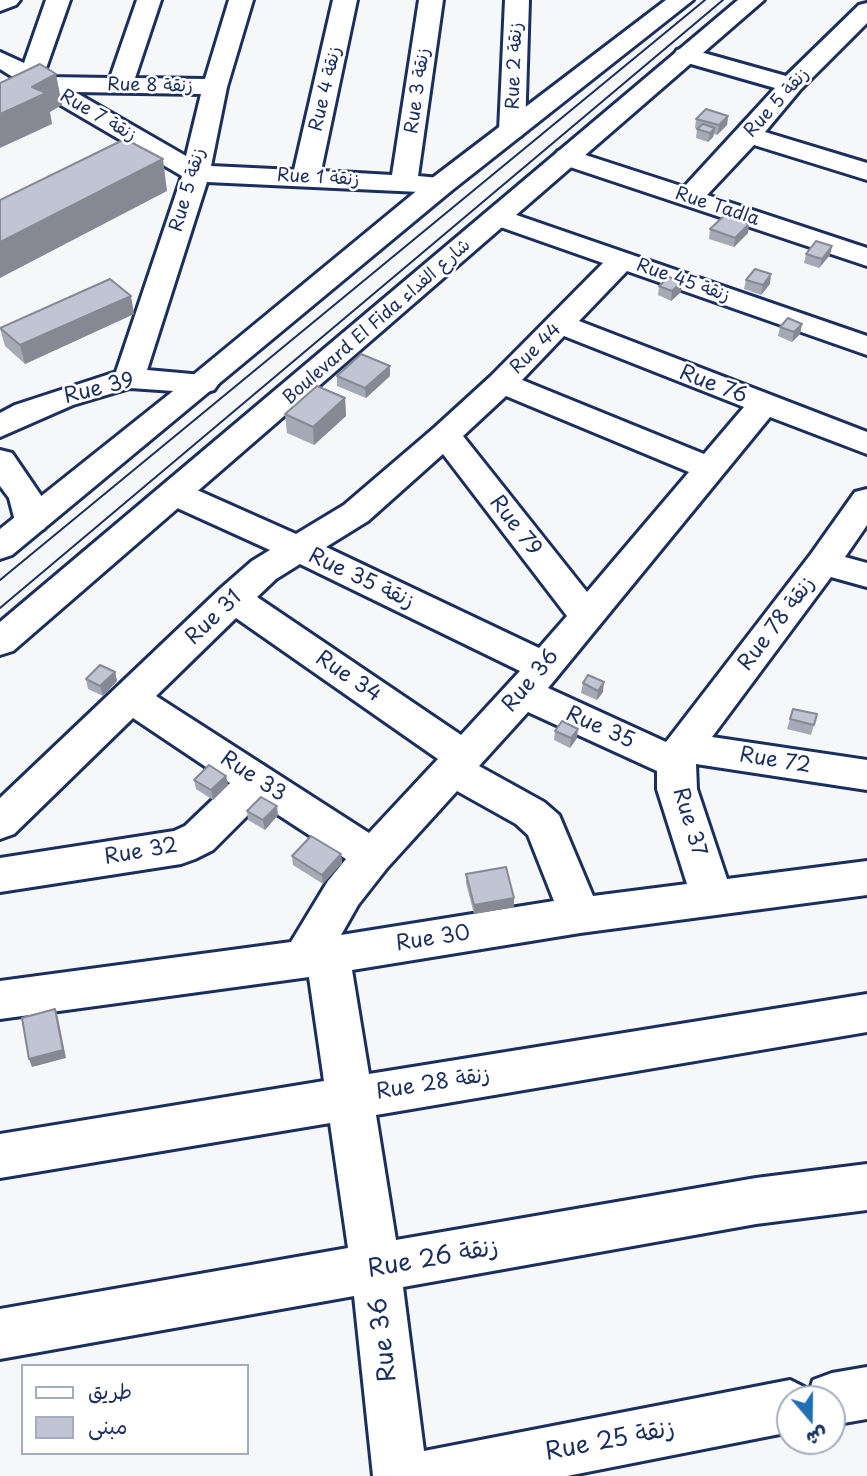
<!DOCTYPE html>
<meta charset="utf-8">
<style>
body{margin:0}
#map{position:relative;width:867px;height:1476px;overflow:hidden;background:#f6f7f9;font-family:"Playpen Sans","Playpen Sans Arabic",sans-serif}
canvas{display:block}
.legend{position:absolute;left:21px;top:1364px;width:228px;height:91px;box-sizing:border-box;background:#fff;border:2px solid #a4acbf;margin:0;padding:9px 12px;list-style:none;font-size:21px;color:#1b2f5e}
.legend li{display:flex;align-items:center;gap:14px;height:35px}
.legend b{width:35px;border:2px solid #a4acbf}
.north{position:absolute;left:776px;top:1385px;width:70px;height:70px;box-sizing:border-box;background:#fff;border:2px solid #a4acbf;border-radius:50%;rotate:160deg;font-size:19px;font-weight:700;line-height:28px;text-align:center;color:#1b2f5e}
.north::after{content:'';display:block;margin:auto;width:24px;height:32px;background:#1f6fb2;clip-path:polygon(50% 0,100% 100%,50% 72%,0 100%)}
</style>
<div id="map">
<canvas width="867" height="1476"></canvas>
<ul class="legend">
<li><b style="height:9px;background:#fff"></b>طريق</li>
<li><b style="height:19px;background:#c0c4d3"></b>مبنى</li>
</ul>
<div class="north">ش</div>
</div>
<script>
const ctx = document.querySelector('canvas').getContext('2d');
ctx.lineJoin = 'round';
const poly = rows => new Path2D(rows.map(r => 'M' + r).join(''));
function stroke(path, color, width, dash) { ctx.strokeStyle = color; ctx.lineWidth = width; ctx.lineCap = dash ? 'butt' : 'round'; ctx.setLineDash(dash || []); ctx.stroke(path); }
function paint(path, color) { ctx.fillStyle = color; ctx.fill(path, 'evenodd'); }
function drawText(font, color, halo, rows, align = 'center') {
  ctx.font = font + ' "Playpen Sans","Playpen Sans Arabic",sans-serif'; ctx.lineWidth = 5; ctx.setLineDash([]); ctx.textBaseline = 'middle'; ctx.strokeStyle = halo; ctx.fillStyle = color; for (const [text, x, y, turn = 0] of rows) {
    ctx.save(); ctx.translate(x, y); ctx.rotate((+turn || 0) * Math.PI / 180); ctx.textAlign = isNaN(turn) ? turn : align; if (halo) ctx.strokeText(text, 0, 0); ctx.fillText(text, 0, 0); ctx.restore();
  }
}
const minor = poly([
 [0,0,20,0,16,5,0,11,0,0],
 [46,0,70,0,44,74,48,77,110,78,137,0,161,0,135,78,205,79,229,0,253,0,227,87,211,166,294,170,333,0,357,0,321,171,392,175,419,0,443,0,418,176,451,179,454,185,451,191,441,193,207,182,147,370,214,376,219,383,214,390,203,393,130,388,73,405,0,437,0,413,15,405,116,372,182,176,42,94,0,113,0,95,24,84,0,69,0,52,24,63,46,0],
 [75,92,201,94,186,156,75,92],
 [505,0,529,0,525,131,521,136,512,139,503,136,499,131,505,0],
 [867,3,867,23,800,90,765,132,867,163,867,180,754,145,707,195,867,248,867,266,558,163,554,157,558,151,567,149,684,187,775,88,677,60,674,55,677,50,686,48,786,76,859,5,867,3],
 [499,209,867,336,867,355,627,271,579,321,867,432,867,454,770,417,548,688,666,742,811,554,855,492,867,489,867,525,845,557,867,563,867,587,831,577,712,737,867,760,867,790,696,764,697,789,727,879,867,861,867,895,580,933,352,970,369,1074,867,994,867,1032,376,1115,396,1240,756,1178,867,1164,867,1210,756,1224,403,1287,424,1451,790,1380,810,1390,813,1380,832,1373,867,1367,867,1419,832,1425,832,1399,790,1399,790,1432,567,1476,373,1476,354,1296,0,1359,0,1309,348,1248,330,1123,0,1178,0,1134,324,1081,309,977,0,1019,0,981,291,942,328,881,346,859,260,803,213,850,195,859,181,864,0,892,0,858,174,831,185,826,230,783,133,718,14,834,0,839,0,798,220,589,252,561,270,550,164,502,159,494,164,486,176,483,188,486,296,534,344,505,434,428,491,376,603,263,489,223,485,217,489,211,499,209],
 [564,336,744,407,704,454,522,380,564,336],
 [506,396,689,472,587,592,463,436,506,396],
 [443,454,567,616,539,648,326,547,368,521,443,454],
 [300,564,520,671,461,735,257,597,276,579,300,564],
 [236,618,438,759,369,833,156,696,236,618],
 [528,712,657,771,657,789,687,884,593,896,559,815,544,802,479,766,528,712],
 [457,791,516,824,528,835,554,901,341,935,358,905,387,868,457,791],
 [0,450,12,453,42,497,49,521,44,529,32,532,20,529,15,521,9,498,0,486,0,450]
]);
const major = poly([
 [666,0,693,0,451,191,12,555,0,559,0,529,192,376,431,179,666,0],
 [738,0,764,0,13,651,0,655,0,622,738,0]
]);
stroke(minor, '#1b2f5e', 6);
stroke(major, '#1b2f5e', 6);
paint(minor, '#fff');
paint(major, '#fff');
stroke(poly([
 [0,580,705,0],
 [0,608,723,0]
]), '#1b2f5e', 2);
paint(poly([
 [728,116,727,125,717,135,714,134,713,137,708,142,696,138,697,129,695,128,696,119],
 [710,229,748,233,734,247,709,239],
 [832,246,830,255,819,268,804,263,806,254],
 [746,280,770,284,761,295,744,289],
 [682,282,681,292,671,301,658,295,659,286],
 [134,314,25,364,5,346,0,328],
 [802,324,800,334,792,342,778,336,780,327],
 [390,366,390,376,366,398,337,386,337,376],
 [345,398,346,416,314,445,287,433,285,414],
 [115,672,117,681,103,696,88,689,86,679],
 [583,683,603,692,597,700,581,693],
 [793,709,817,714,811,735,787,729],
 [555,731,577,738,570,748,554,740],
 [226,776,228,785,213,800,196,789,194,780],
 [247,811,278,815,265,830,248,820],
 [341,854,342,863,323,884,293,865,292,856],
 [466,874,514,907,474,914,466,883]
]), '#a5a9b5');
paint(poly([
 [56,74,62,105,50,112,52,124,0,148,0,114,32,87],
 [728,116,727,125,717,135,719,125],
 [715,128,713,137,708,142,710,133],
 [163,159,167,191,0,278,0,242],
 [749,224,748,233,734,247,735,238],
 [832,246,830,255,819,268,822,259],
 [771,274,770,284,761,295,763,285],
 [682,282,681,292,671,301,672,291],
 [131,296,134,314,25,364,20,345],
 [802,324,800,334,792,342,794,332],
 [390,366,390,376,366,398,365,388],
 [345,398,346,416,314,445,313,427],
 [115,672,117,681,103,696,100,686],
 [604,682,603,692,597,700,598,691],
 [578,729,577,738,570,748,571,738],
 [226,776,228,785,213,800,211,790],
 [277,806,278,815,265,830,263,820],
 [341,854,342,863,323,884,322,875],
 [514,898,514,907,474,914,474,905],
 [55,1009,58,1018,66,1058,32,1067,29,1059]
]), '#868994');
const building = poly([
 [40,64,56,74,32,87,46,93,0,114,0,83,40,64],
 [706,109,728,116,719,125,696,119,706,109],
 [703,124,715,128,710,133,697,129,703,124],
 [125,139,163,159,0,242,0,200,125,139],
 [725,215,749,224,735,238,710,229,725,215],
 [816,241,832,246,822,259,806,254,816,241],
 [755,269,771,274,763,285,746,280,755,269],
 [669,277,682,282,672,291,659,286,669,277],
 [110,279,131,296,20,345,0,328,110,279],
 [788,318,802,324,794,332,780,327,788,318],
 [361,354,390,366,365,388,337,376,361,354],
 [317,386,345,398,313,427,285,414,317,386],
 [100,665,115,672,100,686,86,679,100,665],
 [588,675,604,682,598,691,583,683,588,675],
 [793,709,817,714,814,725,790,719,793,709],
 [562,721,578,729,571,738,555,731,562,721],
 [209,765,226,776,211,790,194,780,209,765],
 [261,797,277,806,263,820,247,811,261,797],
 [311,836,341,854,322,875,292,856,311,836],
 [506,867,514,898,474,905,466,874,506,867],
 [55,1009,63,1050,29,1059,22,1018,55,1009]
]);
paint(building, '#c0c4d3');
stroke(building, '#868994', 2);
drawText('18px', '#1b2f5e', '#fff', [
 ["Rue 2 زنقة",515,66,-88],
 ["Rue 8 زنقة",150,86,1],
 ["Rue 4 زنقة",326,89,-77],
 ["Rue 3 زنقة",418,91,-82],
 ["Rue 5 زنقة",777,103,-48],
 ["Rue 7 زنقة",98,116,30],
 ["Rue 1 زنقة",318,178,3],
 ["Rue 5 زنقة",188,190,-74],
 ["Rue Tadla",717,207,18],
 ["Rue 45 زنقة",683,281,19],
 ["Boulevard El Fida شارع الفداء",377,322,-41],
 ["Rue 44",536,349,-45]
]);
drawText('21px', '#1b2f5e', '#fff', [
 ["Rue 76",713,385,21],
 ["Rue 39",99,389,-14],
 ["Rue 79",515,526,52],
 ["Rue 35 زنقة",361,579,25],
 ["Rue 31",214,618,-44],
 ["Rue 78 زنقة",777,624,-53],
 ["Rue 34",348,677,34],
 ["Rue 36",531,681,-50],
 ["Rue 35",600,728,24],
 ["Rue 72",775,761,9],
 ["Rue 33",253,777,33],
 ["Rue 37",689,822,73],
 ["Rue 32",141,852,-10],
 ["Rue 30",433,939,-9],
 ["Rue 28 زنقة",433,1084,-9]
]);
drawText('24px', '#1b2f5e', '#fff', [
 ["Rue 26 زنقة",433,1259,-10],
 ["Rue 36",384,1340,-97],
 ["Rue 25 زنقة",610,1441,-11]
]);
</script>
